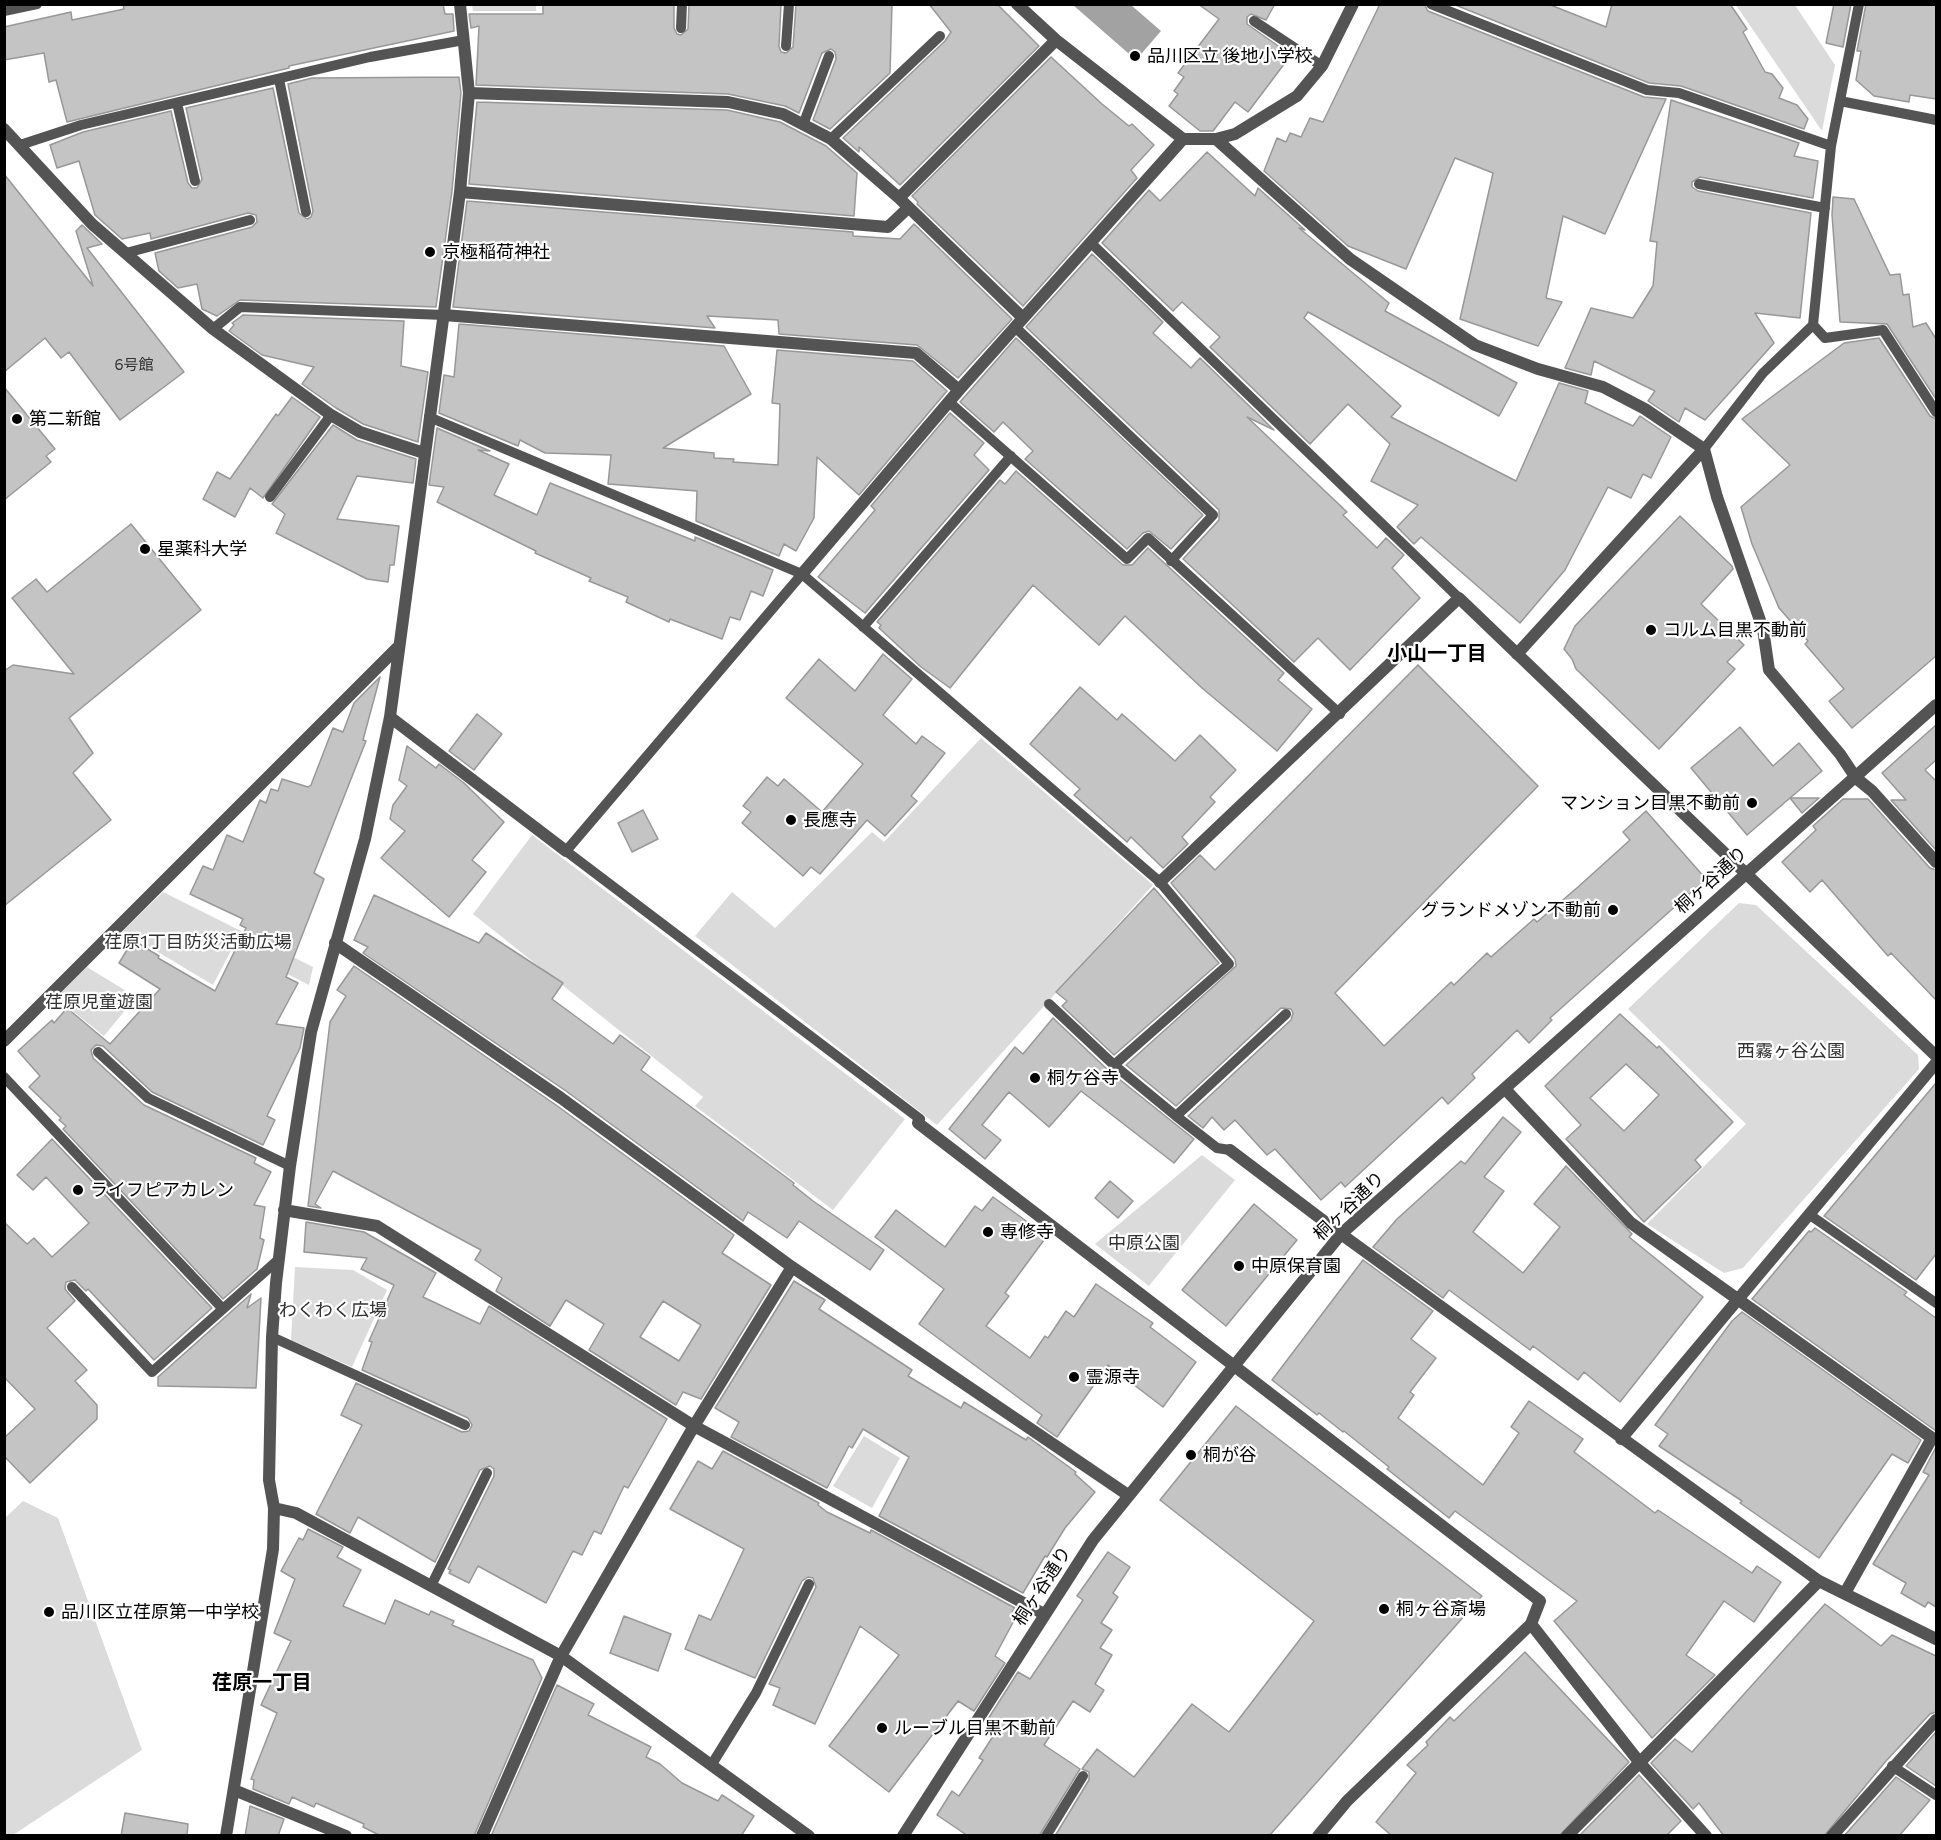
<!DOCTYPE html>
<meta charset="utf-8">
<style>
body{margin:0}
#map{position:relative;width:1941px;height:1840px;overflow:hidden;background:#fff;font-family:Commissioner,sans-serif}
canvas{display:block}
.frame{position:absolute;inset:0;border:6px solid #000;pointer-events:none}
</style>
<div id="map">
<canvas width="1941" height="1840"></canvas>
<div class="frame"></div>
</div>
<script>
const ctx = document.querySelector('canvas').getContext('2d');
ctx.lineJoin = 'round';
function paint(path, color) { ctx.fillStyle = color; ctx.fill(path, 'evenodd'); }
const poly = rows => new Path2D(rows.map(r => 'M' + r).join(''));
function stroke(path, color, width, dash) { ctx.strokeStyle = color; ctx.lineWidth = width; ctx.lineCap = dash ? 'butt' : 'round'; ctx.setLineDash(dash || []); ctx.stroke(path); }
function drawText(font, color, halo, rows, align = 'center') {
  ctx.font = font + ' Commissioner,"Noto Sans JP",sans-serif'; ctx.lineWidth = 4.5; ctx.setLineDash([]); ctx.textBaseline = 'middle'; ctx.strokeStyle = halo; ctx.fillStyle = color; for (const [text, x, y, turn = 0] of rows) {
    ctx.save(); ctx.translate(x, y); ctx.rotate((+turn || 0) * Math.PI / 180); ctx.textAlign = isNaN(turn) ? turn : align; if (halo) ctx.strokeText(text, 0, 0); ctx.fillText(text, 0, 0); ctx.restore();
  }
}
paint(poly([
 [472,5,536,5,536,11,473,11],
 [1736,5,1795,5,1835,65,1822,131],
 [981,738,1153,885,937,1125,695,936,732,892,775,928,872,832,884,842],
 [532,835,905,1119,833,1210,695,1106,703,1097,473,914],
 [163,892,313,967,309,985,233,947,213,985,123,931],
 [1739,903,1756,905,1918,1055,1919,1069,1743,1268,1724,1273,1647,1224,1746,1124,1628,1009],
 [87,967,136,997,104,1036,56,998],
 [1202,1155,1235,1180,1149,1286,1095,1244],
 [295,1267,353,1270,387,1290,352,1367,291,1340],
 [864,1436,900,1458,872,1508,833,1486],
 [23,1501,58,1518,142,1750,13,1835,5,1835,5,1518]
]), '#dbdbdb');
paint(poly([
 [1073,5,1131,5,1161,31,1136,60]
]), '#a2a2a2');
const building = poly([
 [123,4,443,4,445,14,453,14,454,31,289,66,289,68,67,122,56,80,49,82,44,53,4,60,4,27,71,12,72,20,124,9,123,4],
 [543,4,674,4,674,28,677,34,681,35,688,29,689,4,781,4,779,46,781,52,786,53,793,47,796,4,892,4,890,73,830,129,813,120,836,59,835,52,831,49,822,53,799,113,785,106,728,94,476,85,479,26,471,28,469,14,543,14,543,4],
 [929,4,997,4,1039,46,900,185,859,147,859,152,843,138,945,41,951,32,929,4],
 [1198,4,1275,4,1266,20,1251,14,1247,17,1247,24,1291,55,1248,112,1235,102,1213,131,1200,131,1169,106,1178,94,1174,91,1184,77,1178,73,1219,19,1198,4],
 [1380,4,1424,4,1428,11,1644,97,1666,99,1605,234,1563,216,1546,298,1562,302,1538,346,1460,319,1493,173,1455,158,1406,269,1348,246,1264,171,1277,138,1286,142,1290,133,1301,137,1310,118,1323,122,1380,4],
 [1453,4,1548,4,1606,27,1612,4,1730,4,1747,29,1743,32,1765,72,1772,74,1783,88,1779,98,1797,105,1808,119,1804,129,1681,86,1649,83,1453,4],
 [1834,4,1851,4,1843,47,1826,43,1834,4],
 [1866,4,1936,4,1936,99,1910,95,1909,102,1874,96,1856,80,1861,51,1857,51,1866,4],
 [1051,57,1102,104,1129,126,1132,124,1154,145,1131,170,1137,178,1023,306,917,204,918,202,912,196,1051,57],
 [459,77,461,93,452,191,436,307,240,300,217,316,202,309,197,284,178,288,159,271,155,253,252,227,257,222,256,215,248,213,151,239,150,233,122,239,95,215,79,161,57,168,50,145,83,132,171,111,188,183,192,188,197,188,202,179,186,108,273,88,299,213,307,219,311,217,313,211,288,84,312,78,459,77],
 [1671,100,1799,143,1794,156,1818,161,1813,198,1700,177,1692,182,1692,187,1698,191,1811,213,1800,318,1755,313,1774,343,1705,420,1685,408,1679,422,1648,401,1655,391,1594,361,1591,375,1565,368,1591,308,1633,318,1653,286,1657,242,1650,241,1671,100],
 [477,102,727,110,780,122,826,146,857,173,854,216,469,184,477,102],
 [1207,152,1255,196,1258,188,1305,230,1299,228,1389,303,1385,311,1517,383,1499,416,1308,312,1304,318,1401,406,1391,417,1516,481,1559,383,1588,391,1585,403,1633,426,1640,416,1671,437,1651,478,1643,474,1631,498,1608,487,1565,570,1520,623,1421,537,1414,544,1397,527,1418,505,1371,481,1390,444,1348,404,1310,444,1210,347,1220,337,1182,302,1173,311,1102,243,1149,190,1160,201,1207,152],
 [4,174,93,286,76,231,82,225,102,244,87,248,184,372,120,420,69,352,61,358,45,338,4,372,4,174],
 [1833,197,1854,199,1890,275,1900,274,1903,295,1909,294,1913,327,1926,323,1936,339,1936,399,1887,324,1840,322,1832,215,1833,197],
 [467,201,853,232,853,236,900,239,914,224,1012,319,958,378,917,345,779,334,778,320,707,316,715,328,453,307,467,201],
 [1092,254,1163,322,1153,333,1191,368,1200,358,1274,430,1247,417,1347,512,1343,515,1377,548,1386,538,1404,555,1392,568,1420,598,1350,670,1318,638,1294,662,1183,559,1219,520,1219,510,1026,327,1092,254],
 [243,315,404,321,401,366,428,372,418,442,363,424,336,408,302,384,314,367,262,355,229,331,234,325,232,323,243,315],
 [459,324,724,346,751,394,663,448,714,453,714,458,734,459,733,462,778,465,780,404,772,403,777,350,913,361,947,391,859,495,817,457,814,518,796,551,784,544,779,556,696,521,697,491,608,484,611,455,545,453,520,440,518,446,439,413,444,375,454,377,459,324],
 [1016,338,1203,515,1171,549,1149,531,1143,533,1127,549,1025,459,1033,451,1003,422,994,432,960,402,1016,338],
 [1879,338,1930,416,1936,419,1936,656,1852,728,1829,701,1844,689,1805,644,1808,641,1779,608,1752,544,1741,507,1790,465,1742,419,1844,343,1879,338],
 [4,387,55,449,46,456,51,462,4,500,4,387],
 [292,397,320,417,263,498,250,488,235,517,203,499,217,472,230,479,276,414,278,416,292,397],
 [950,413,984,443,974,455,989,470,865,613,818,577,875,510,871,506,950,413],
 [333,425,357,440,416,459,413,483,357,476,337,519,399,526,394,565,390,565,388,582,367,579,276,533,285,514,272,504,333,425],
 [437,428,490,451,478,450,509,464,494,495,537,515,550,483,695,541,695,537,773,570,763,596,751,591,740,620,730,617,722,639,670,619,669,622,626,602,628,597,589,581,591,578,535,553,536,551,437,502,444,487,429,485,437,428],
 [1016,471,1123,565,1132,565,1148,548,1284,673,1278,680,1312,709,1277,751,1202,688,1125,616,1099,645,1033,585,950,688,921,667,879,628,881,625,877,622,1000,480,1005,484,1016,471],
 [1680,516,1732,566,1733,569,1701,604,1744,645,1727,662,1735,669,1659,749,1576,669,1572,659,1564,649,1575,626,1680,516],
 [131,524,201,610,69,718,93,753,73,773,111,820,4,906,4,671,13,665,74,674,12,598,36,579,47,592,131,524],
 [883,654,912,679,883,715,916,744,922,736,945,753,911,796,917,801,885,836,867,820,820,874,811,867,803,876,742,823,751,812,743,806,767,777,778,786,784,779,822,812,863,764,786,698,819,659,855,691,883,654],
 [1418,665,1538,786,1335,993,1384,1046,1451,982,1454,985,1487,953,1491,957,1534,919,1537,922,1578,887,1630,840,1623,832,1646,811,1706,879,1550,1018,1552,1020,1529,1043,1517,1030,1472,1074,1475,1078,1448,1104,1442,1097,1345,1187,1341,1182,1321,1200,1275,1149,1267,1155,1235,1120,1224,1130,1212,1117,1203,1128,1188,1116,1291,1020,1293,1013,1291,1009,1281,1008,1176,1106,1126,1065,1236,966,1235,959,1171,883,1200,855,1215,870,1418,665],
 [380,677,363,740,366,741,314,873,324,879,286,977,298,983,276,1024,304,1028,300,1048,267,1116,275,1120,263,1145,152,1092,103,1046,96,1045,91,1050,93,1058,144,1105,256,1158,254,1163,271,1172,254,1205,265,1207,260,1238,264,1240,257,1269,223,1299,63,1129,66,1126,59,1120,61,1118,29,1087,40,1076,18,1051,52,1020,54,1023,67,1008,110,1044,160,989,119,963,133,940,159,956,158,958,215,991,246,928,240,925,243,919,190,894,203,866,213,870,227,835,243,842,260,800,266,803,271,789,278,791,282,779,308,787,311,785,333,728,343,732,354,703,380,677],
 [1080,687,1117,720,1122,714,1175,761,1200,735,1236,770,1210,797,1215,802,1182,837,1188,844,1163,868,1131,837,1127,842,1074,795,1080,789,1030,744,1080,687],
 [477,714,502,734,474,770,449,751,477,714],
 [1936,725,1936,760,1925,770,1936,781,1936,850,1891,800,1906,800,1882,773,1936,725],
 [1740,727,1773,766,1799,743,1822,771,1790,798,1819,798,1802,813,1790,798,1747,835,1691,768,1740,727],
 [407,746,436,768,439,764,464,783,504,822,472,860,486,872,449,917,381,858,405,831,390,819,393,805,407,786,399,780,407,746],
 [1843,799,1868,799,1930,868,1936,870,1936,1000,1891,953,1888,956,1822,880,1810,892,1782,862,1816,830,1813,826,1843,799],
 [643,810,658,839,632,852,618,823,643,810],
 [1154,888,1219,963,1114,1055,1062,1006,1067,1001,1056,992,1154,888],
 [374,895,479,943,486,933,563,983,552,999,613,1044,620,1035,650,1057,641,1070,794,1183,793,1185,813,1201,884,1250,870,1270,799,1221,787,1238,748,1212,743,1221,566,1091,363,953,368,947,354,940,374,895],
 [354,966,556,1105,734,1235,722,1253,771,1285,701,1399,683,1392,676,1405,589,1350,604,1324,566,1300,550,1326,496,1291,502,1278,475,1260,481,1250,333,1171,315,1204,321,1208,308,1206,330,1022,346,996,337,990,354,966],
 [663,1301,701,1325,679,1361,640,1337,663,1301],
 [1620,1014,1657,1048,1659,1046,1733,1122,1695,1160,1701,1167,1644,1222,1566,1139,1581,1125,1545,1086,1620,1014],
 [1626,1064,1659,1095,1624,1131,1590,1098,1626,1064],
 [1053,1018,1109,1071,1194,1139,1174,1163,1081,1091,1049,1127,1009,1092,982,1125,1001,1140,985,1159,949,1129,1015,1047,1023,1054,1053,1018],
 [1936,1083,1936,1254,1916,1280,1824,1216,1936,1083],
 [1503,1117,1521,1132,1484,1177,1504,1191,1473,1232,1523,1273,1560,1227,1534,1204,1566,1166,1632,1234,1629,1237,1703,1297,1620,1402,1584,1372,1578,1380,1533,1346,1530,1350,1449,1290,1443,1298,1373,1247,1397,1219,1461,1161,1465,1164,1503,1117],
 [52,1139,212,1308,154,1360,88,1289,86,1291,75,1280,66,1282,65,1289,75,1301,47,1328,87,1370,75,1381,97,1405,97,1419,30,1483,4,1456,4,1438,35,1409,4,1377,4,1222,27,1244,34,1238,52,1257,89,1223,46,1177,33,1190,17,1175,52,1139],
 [1110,1181,1133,1201,1118,1218,1095,1198,1110,1181],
 [993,1197,1047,1236,1005,1293,1009,1296,986,1326,1030,1358,1045,1336,1048,1338,1066,1311,1074,1317,1096,1284,1153,1323,1150,1327,1196,1362,1163,1407,1108,1365,1057,1437,1037,1423,1042,1415,919,1324,944,1289,875,1237,896,1210,945,1247,975,1206,982,1211,993,1197],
 [1254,1204,1297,1240,1226,1326,1182,1290,1254,1204],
 [306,1222,364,1232,436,1273,423,1297,480,1324,489,1306,667,1419,628,1488,624,1486,601,1534,594,1531,582,1555,573,1551,546,1603,478,1566,469,1583,449,1573,451,1570,448,1569,494,1476,494,1469,490,1466,480,1470,435,1562,358,1517,350,1533,316,1514,362,1425,341,1415,356,1383,462,1432,469,1431,472,1425,468,1418,362,1370,372,1342,369,1341,394,1285,361,1269,367,1258,304,1252,306,1222],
 [1815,1228,1907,1292,1904,1295,1936,1318,1936,1431,1752,1299,1809,1231,1811,1232,1815,1228],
 [1363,1260,1433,1311,1411,1339,1436,1358,1410,1392,1414,1395,1398,1418,1483,1485,1519,1433,1511,1427,1529,1401,1583,1439,1574,1452,1655,1513,1658,1510,1752,1573,1757,1566,1781,1582,1754,1622,1724,1601,1686,1655,1715,1675,1652,1738,1554,1621,1577,1601,1455,1511,1449,1518,1387,1469,1389,1467,1344,1431,1343,1432,1319,1413,1317,1415,1272,1380,1363,1260],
 [794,1281,825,1300,819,1309,912,1370,908,1376,961,1408,964,1402,1026,1440,1028,1437,1076,1472,1075,1474,1095,1492,1065,1528,1047,1557,1045,1556,1023,1593,879,1516,909,1457,863,1429,852,1448,849,1446,827,1488,731,1437,739,1422,715,1408,794,1281],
 [251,1294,247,1308,261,1298,256,1388,158,1386,158,1377,251,1294],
 [1742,1312,1921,1440,1908,1463,1892,1454,1819,1558,1740,1503,1742,1501,1659,1446,1668,1434,1655,1425,1732,1321,1742,1312],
 [1236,1406,1482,1596,1269,1836,1055,1836,1089,1780,1089,1772,1082,1769,1097,1749,1134,1777,1192,1704,1229,1732,1314,1621,1160,1500,1236,1406],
 [1936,1447,1936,1607,1928,1602,1925,1607,1901,1593,1906,1583,1873,1564,1929,1475,1923,1472,1936,1447],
 [723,1451,819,1503,818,1505,827,1512,870,1533,871,1530,1015,1608,1012,1612,1017,1615,995,1656,1005,1663,974,1711,958,1701,889,1792,829,1746,899,1655,860,1626,815,1724,773,1705,780,1688,769,1684,816,1587,813,1578,808,1577,802,1581,755,1678,685,1649,699,1615,711,1620,744,1549,670,1509,698,1461,712,1469,723,1451],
 [308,1529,343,1547,337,1557,361,1570,343,1606,385,1624,395,1600,429,1615,431,1611,454,1621,452,1625,533,1660,542,1678,474,1836,381,1836,363,1827,364,1824,316,1803,314,1807,292,1797,289,1804,253,1789,254,1780,251,1779,277,1713,261,1705,291,1641,274,1633,295,1579,281,1571,299,1538,303,1540,308,1529],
 [1108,1552,1130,1567,1113,1593,1118,1597,1101,1623,1112,1630,1100,1648,1112,1655,1095,1684,1104,1690,1090,1712,1073,1701,1044,1745,1080,1769,1039,1836,968,1836,937,1815,952,1791,959,1796,983,1760,979,1758,999,1727,988,1719,1018,1672,1030,1679,1083,1600,1077,1596,1108,1552],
 [1825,1604,1881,1646,1892,1635,1936,1656,1936,1712,1930,1714,1886,1761,1824,1836,1724,1836,1699,1803,1693,1809,1651,1763,1675,1739,1692,1752,1825,1604],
 [624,1616,671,1634,658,1671,610,1653,624,1616],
 [1525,1652,1629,1762,1559,1836,1392,1836,1376,1822,1416,1773,1407,1765,1428,1745,1426,1742,1450,1717,1454,1721,1525,1652],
 [557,1685,594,1704,588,1715,651,1747,646,1757,660,1764,682,1783,718,1801,722,1795,754,1816,741,1836,491,1836,557,1685],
 [1936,1732,1936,1786,1906,1766,1936,1732],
 [1639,1775,1681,1821,1666,1836,1579,1836,1639,1775],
 [1896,1777,1930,1800,1899,1836,1844,1836,1896,1777],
 [250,1806,284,1819,278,1836,245,1836,250,1806],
 [125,1813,188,1824,187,1836,121,1836,125,1813]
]);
paint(building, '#c4c4c4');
stroke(building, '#989898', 1.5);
stroke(poly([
 [1431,4,1647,90,1679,93,1831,146],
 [4,11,37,4],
 [1254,21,1322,66],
 [681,28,682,4],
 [786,46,789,4],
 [279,79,306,212],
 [1840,101,1936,120],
 [177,103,195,181],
 [803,125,829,56],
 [831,139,940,36],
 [20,145,81,125,370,57,464,40],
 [1699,184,1825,208],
 [1091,243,1459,598],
 [126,253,250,220],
 [1813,325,1825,338,1883,330,1936,412],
 [1015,327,1213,515,1171,561],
 [213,329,240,307,444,315],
 [949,402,1127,559,1148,538,1340,714],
 [429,417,802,574,1160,882,1229,964,1114,1065],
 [1704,449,1763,373,1813,325,1831,146,1859,4],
 [270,497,331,415],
 [802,574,566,851,920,1119,918,1123],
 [863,627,1011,456],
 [1049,1004,1114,1065,1176,1116,1217,1148,1230,1150],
 [98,1052,148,1098,290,1166],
 [4,1077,223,1309],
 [1176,1116,1286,1014],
 [1810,1215,1936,1303],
 [72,1287,152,1372,278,1260],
 [272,1337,465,1425],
 [432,1584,487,1473],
 [712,1764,756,1693,809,1584],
 [1892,1766,1936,1795],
 [1046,1836,1083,1776]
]), '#545454', 10);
stroke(poly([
 [1017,4,1056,40,1183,139,1216,139,1235,134,1297,96,1322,66,1353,4],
 [469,93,728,102,783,114,831,139,899,198,1023,318],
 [4,129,92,224,213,329,331,415,360,432,424,453],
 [1216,139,1350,259,1475,345,1538,369,1603,387,1645,409,1704,449,1717,497,1763,629,1769,670,1840,754,1856,778,1872,791,1936,862],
 [460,192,888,227,908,208],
 [899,198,1056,40],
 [444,315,916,353,959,390],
 [802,574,959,390,1183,139],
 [1517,654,1704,449],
 [390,717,566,851],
 [1160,882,1459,598,1936,1056],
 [335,943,561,1098,792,1267,1128,1495],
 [4,1041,397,648],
 [1505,1089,1631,1223,1932,1438,1845,1593],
 [918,1123,1540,1601,1531,1624,1347,1801,1318,1836],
 [1230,1150,1341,1234,1819,1581,1936,1639],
 [284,1210,377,1226,694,1426,1044,1614],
 [1621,1439,1936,1063],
 [274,1508,296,1513,561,1656,809,1836],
 [1531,1624,1640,1763,1706,1836],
 [234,1790,346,1836],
 [226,1836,273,1549,274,1508,269,1480,272,1337,276,1283,290,1166,311,1032,365,839,390,717,460,192,469,93,460,4],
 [482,1836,561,1656,694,1426,792,1267],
 [1567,1836,1819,1581],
 [1832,1836,1936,1720]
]), '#545454', 12);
stroke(poly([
 [903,1836,1093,1540,1341,1234,1936,705]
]), '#545454', 12);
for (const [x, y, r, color] of [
 [1135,56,6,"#000"],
 [430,252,6,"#000"],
 [17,419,6,"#000"],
 [145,549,6,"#000"],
 [1651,630,6,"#000"],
 [1752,803,6,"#000"],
 [791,820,6,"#000"],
 [1613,910,6,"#000"],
 [1035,1078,6,"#000"],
 [78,1190,6,"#000"],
 [988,1232,6,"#000"],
 [1239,1266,6,"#000"],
 [1074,1377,6,"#000"],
 [1191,1455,6,"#000"],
 [1384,1609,6,"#000"],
 [49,1612,6,"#000"],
 [882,1728,6,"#000"]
]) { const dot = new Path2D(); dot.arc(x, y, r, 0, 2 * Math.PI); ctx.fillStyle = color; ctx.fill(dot); stroke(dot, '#fff', 2); }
drawText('15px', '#313131', null, [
 ["6号館",134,365]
]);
drawText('18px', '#000', '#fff', [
 ["品川区立 後地小学校",1147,56],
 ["京極稲荷神社",442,252],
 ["第二新館",29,419],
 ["星薬科大学",157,549],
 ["コルム目黒不動前",1663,630],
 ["マンション目黒不動前",1740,803,"right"],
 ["長應寺",803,820],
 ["グランドメゾン不動前",1601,910,"right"],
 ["桐ケ谷寺",1047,1078],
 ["ライフピアカレン",90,1190],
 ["専修寺",1000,1232],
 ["中原保育園",1251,1266],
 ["霊源寺",1086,1377],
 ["桐が谷",1203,1455],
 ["桐ヶ谷斎場",1396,1609],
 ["品川区立荏原第一中学校",61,1612],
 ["ルーブル目黒不動前",894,1728]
], 'left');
drawText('18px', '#000', '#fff', [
 ["桐ヶ谷通り",1711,880,-42],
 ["桐ヶ谷通り",1349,1206,-44],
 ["桐ヶ谷通り",1042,1586,-57]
]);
drawText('18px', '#323232', '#fff', [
 ["荏原1丁目防災活動広場",198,942],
 ["荏原児童遊園",99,1002],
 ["西霧ヶ谷公園",1791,1051],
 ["中原公園",1144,1243],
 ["わくわく広場",333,1310]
]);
drawText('bold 20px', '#000', '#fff', [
 ["小山一丁目",1437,653],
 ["荏原一丁目",262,1682]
]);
</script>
